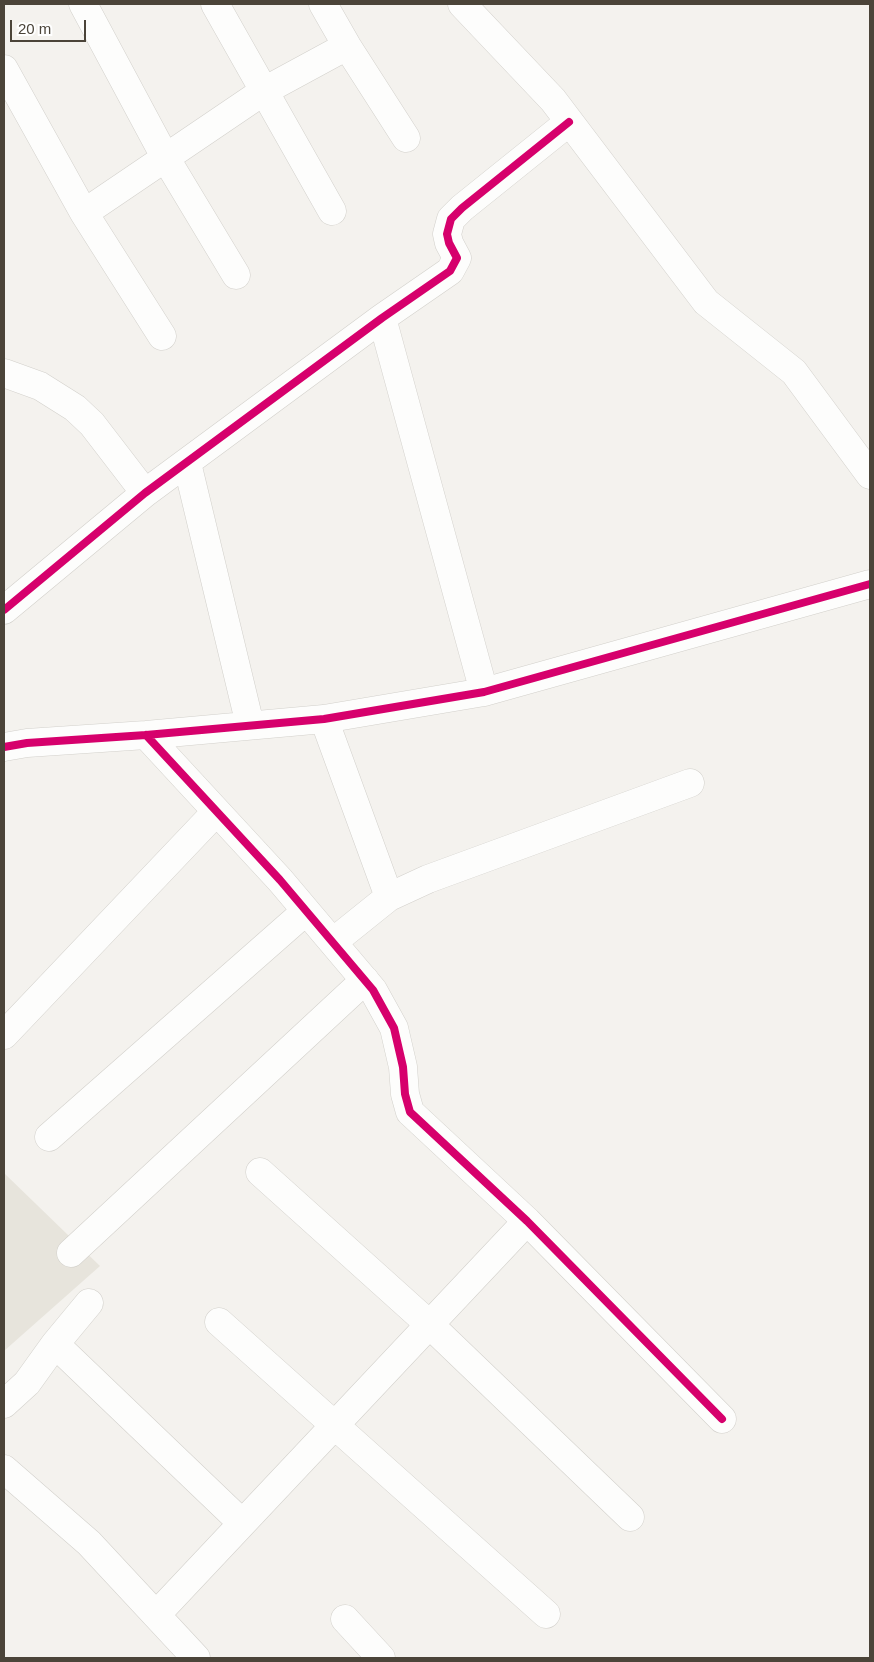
<!DOCTYPE html>
<style>
body{margin:0}
#map{position:relative;width:874px;height:1662px;overflow:hidden;background:#f4f2ee;font-family:Arial,sans-serif}
canvas{display:block}
.frame{position:absolute;inset:0;border:5px solid #4b4439;pointer-events:none}
.scale{position:absolute;left:10px;top:20px;width:76px;height:22px;box-sizing:border-box;border:2px solid #4b4439;border-top:0;padding-left:6px;font-size:15px;line-height:18px;white-space:nowrap;color:#4b4439;-webkit-text-stroke:4px #fff;paint-order:stroke}
</style>
<div id="map">
<canvas width="874" height="1662"></canvas>
<div class="frame"></div>
<div class="scale">20 m</div>
</div>
<script>
const ctx = document.querySelector('canvas').getContext('2d');
ctx.lineJoin = 'round';
function paint(path, color) { ctx.fillStyle = color; ctx.fill(path, 'evenodd'); }
const poly = rows => new Path2D(rows.map(r => 'M' + r).join(''));
function stroke(path, color, width, dash) { ctx.strokeStyle = color; ctx.lineWidth = width; ctx.lineCap = dash ? 'butt' : 'round'; ctx.setLineDash(dash || []); ctx.stroke(path); }
paint(poly([
 [4,1173,100,1266,4,1351]
]), '#e7e4dc');
const minor = poly([
 [83,4,165,157,236,275],
 [215,4,332,211],
 [323,4,347,46,406,138],
 [462,4,553,100,706,302,794,372,870,475],
 [4,69,84,213,162,336],
 [84,213,264,91,347,46],
 [382,318,484,692],
 [4,373,40,386,75,408,92,424,145,493],
 [187,463,250,725],
 [4,610,145,493,382,318,450,271,457,258,449,243,447,234,451,219,462,208,569,122],
 [324,719,389,897],
 [146,735,280,880,373,990,394,1028,403,1067,405,1094,410,1112,527,1221,722,1419],
 [4,747,27,743,146,735,324,719,484,692,870,584],
 [333,942,389,897,428,879,690,783],
 [4,1035,216,812],
 [49,1137,306,911],
 [260,1172,429,1324,630,1517],
 [71,1253,365,980],
 [219,1322,546,1614],
 [55,1344,242,1523],
 [4,1404,27,1383,55,1344,89,1303],
 [4,1469,89,1543,196,1658],
 [156,1615,527,1221],
 [345,1619,381,1658]
]);
stroke(minor, '#d2d0cb', 29);
stroke(minor, '#fdfdfc', 28);
stroke(poly([
 [4,610,145,493,382,318,450,271,457,258,449,243,447,234,451,219,462,208,569,122],
 [146,735,280,880,373,990,394,1028,403,1067,405,1094,410,1112,527,1221,722,1419],
 [4,747,27,743,146,735,324,719,484,692,870,584]
]), '#d6006c', 8);
</script>
